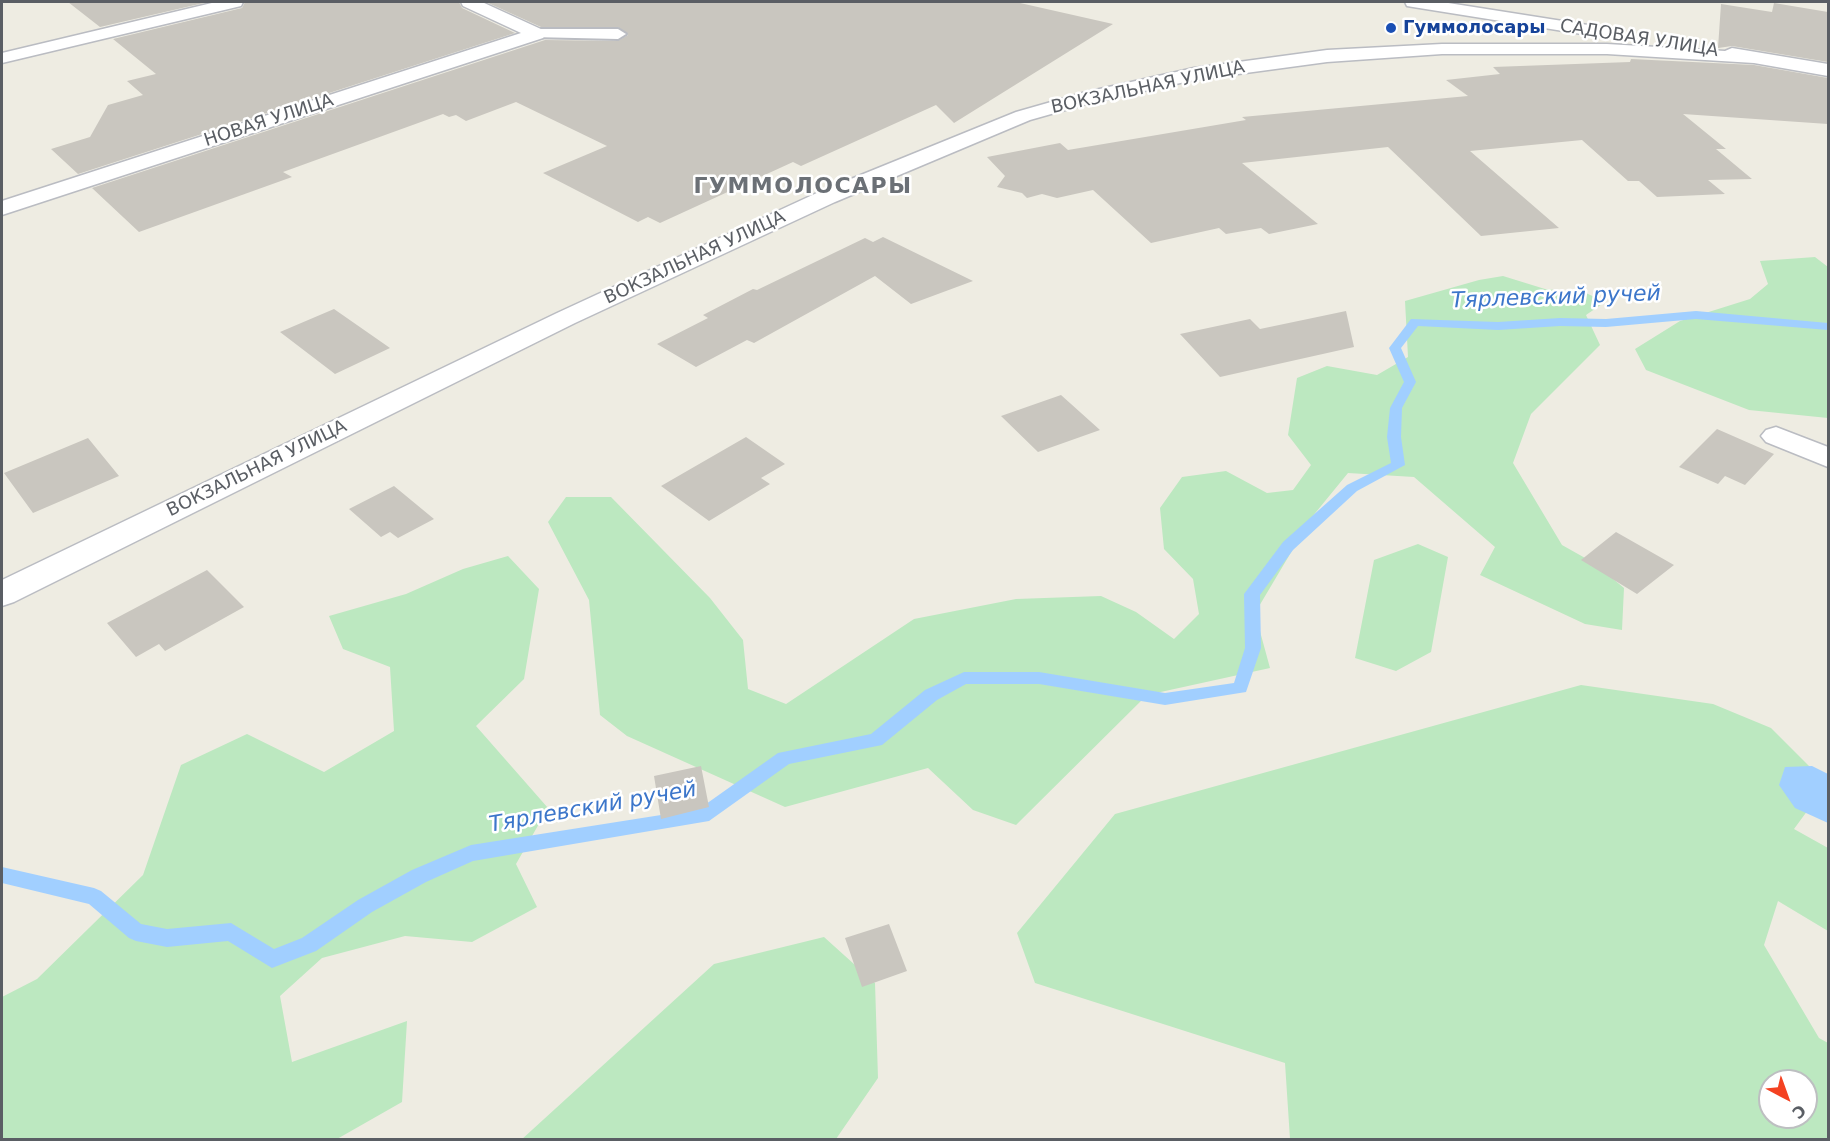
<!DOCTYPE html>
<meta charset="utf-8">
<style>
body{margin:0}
#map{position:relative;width:1830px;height:1141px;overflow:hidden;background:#eeece2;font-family:"DejaVu Sans",sans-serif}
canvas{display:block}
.frame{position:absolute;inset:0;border:3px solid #5a5e64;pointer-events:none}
.north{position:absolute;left:1758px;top:1069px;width:60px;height:60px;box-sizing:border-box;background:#fff;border:2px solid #bdbfc1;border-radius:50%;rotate:139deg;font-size:16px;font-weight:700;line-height:24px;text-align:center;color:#5a5e64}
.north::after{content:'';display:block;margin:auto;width:21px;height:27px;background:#f44222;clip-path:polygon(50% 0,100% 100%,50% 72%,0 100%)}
</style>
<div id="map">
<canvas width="1830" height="1141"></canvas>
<div class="frame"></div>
<div class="north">С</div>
</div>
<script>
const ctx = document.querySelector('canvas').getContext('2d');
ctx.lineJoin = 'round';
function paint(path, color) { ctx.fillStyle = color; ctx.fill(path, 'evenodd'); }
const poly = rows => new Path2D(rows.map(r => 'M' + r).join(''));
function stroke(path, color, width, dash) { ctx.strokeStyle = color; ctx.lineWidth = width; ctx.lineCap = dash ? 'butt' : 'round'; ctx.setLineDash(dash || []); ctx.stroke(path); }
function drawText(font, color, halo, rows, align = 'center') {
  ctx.font = font + ' "DejaVu Sans",sans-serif'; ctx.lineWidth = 5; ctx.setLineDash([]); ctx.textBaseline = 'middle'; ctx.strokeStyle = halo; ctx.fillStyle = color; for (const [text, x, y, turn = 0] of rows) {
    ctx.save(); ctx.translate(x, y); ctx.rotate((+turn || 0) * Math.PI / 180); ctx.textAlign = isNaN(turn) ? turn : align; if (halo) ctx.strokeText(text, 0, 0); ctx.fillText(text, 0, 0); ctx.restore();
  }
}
paint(poly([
 [1815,257,1828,267,1828,418,1749,410,1646,370,1635,349,1680,321,1750,299,1768,284,1760,261],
 [1503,276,1545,289,1586,293,1605,302,1586,315,1600,345,1531,414,1513,463,1562,545,1594,563,1624,588,1622,630,1585,624,1480,575,1495,547,1414,477,1348,473,1312,517,1255,613,1270,668,1147,695,1016,825,973,810,928,768,785,807,627,736,600,715,589,600,548,522,566,497,611,497,710,598,743,640,748,689,786,704,914,619,1016,599,1101,596,1136,612,1174,639,1199,614,1193,579,1164,549,1160,508,1182,477,1226,471,1267,493,1293,490,1311,465,1288,435,1297,378,1327,366,1377,375,1408,357,1405,301,1479,280],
 [1418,544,1448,557,1431,652,1396,671,1355,658,1374,560],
 [508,556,539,589,524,679,476,726,548,808,516,864,537,907,472,942,405,936,322,958,280,996,292,1062,407,1021,402,1102,337,1139,2,1139,2,997,37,979,143,875,181,765,247,734,324,772,394,731,390,667,343,649,329,616,406,594,463,569],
 [1581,685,1713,704,1771,728,1827,784,1794,829,1828,848,1828,931,1778,901,1764,945,1819,1038,1828,1043,1828,1139,1290,1139,1285,1063,1035,983,1017,933,1115,814],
 [1770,1081,1806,1081,1806,1117,1770,1117],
 [824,937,875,983,878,1078,836,1139,521,1140,714,964]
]), '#bce8c0');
paint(poly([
 [1812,766,1828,774,1828,823,1795,808,1779,785,1785,767]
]), '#a1cfff');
paint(poly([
 [1696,311,1828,323,1828,330,1696,319,1606,327,1560,326,1498,330,1418,326,1401,348,1416,382,1402,408,1401,437,1405,465,1357,491,1293,550,1260,595,1261,648,1246,692,1165,705,1039,684,966,684,937,700,882,745,789,764,709,821,473,861,426,882,372,912,316,951,272,968,228,941,167,947,136,941,129,938,89,904,2,883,2,867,94,888,101,891,141,924,167,929,231,923,274,949,302,938,358,900,412,870,471,845,699,809,778,753,871,734,925,690,964,672,1039,672,1165,693,1234,683,1245,648,1244,594,1283,542,1347,485,1391,463,1387,437,1390,408,1404,382,1389,348,1411,319,1498,322,1560,318,1606,319,1696,311]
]), '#a1cfff');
paint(poly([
 [68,2,208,2,100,27],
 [245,2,459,2,462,8,515,33,78,174,51,149,90,137,108,105,143,95,127,81,156,74,113,39,242,8],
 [486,2,999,2,1020,3,1113,24,954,123,936,105,801,166,793,162,660,223,648,217,638,222,543,173,607,146,516,102,466,121,456,115,449,117,443,114,283,172,292,177,139,232,92,188,545,40,618,41,628,35,618,27,541,27],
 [1774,3,1828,12,1828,62,1732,46,1718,48,1721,4,1772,12],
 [1631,59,1754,65,1828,78,1828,124,1683,114,1726,149,1716,149,1752,179,1708,180,1725,194,1657,197,1639,181,1628,181,1582,140,1470,151,1559,228,1481,236,1388,147,1242,163,1318,224,1269,234,1261,228,1226,234,1219,228,1151,243,1093,190,1057,198,1042,194,1027,198,1022,193,997,187,1005,176,987,157,1060,143,1068,150,1246,120,1242,117,1468,96,1446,80,1500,74,1493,67,1630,62],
 [883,237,973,281,911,304,875,276,754,343,747,340,696,367,657,344,708,318,703,315,753,289,757,290,865,238,873,242],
 [334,309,390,348,335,374,280,332],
 [1346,311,1354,347,1220,377,1180,334,1250,319,1260,329],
 [1061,395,1100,430,1038,452,1001,416],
 [1717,429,1774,454,1745,485,1725,476,1718,484,1679,467],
 [746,437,785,464,761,478,770,484,709,521,661,486],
 [88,438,119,476,33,513,4,473],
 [394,486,434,519,398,538,390,532,381,537,349,509],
 [1616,532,1674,565,1637,594,1581,560],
 [207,570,244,607,165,651,159,644,136,657,107,623],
 [701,766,709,807,661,819,654,776],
 [889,924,907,971,862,987,845,938]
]), '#c9c6bf');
const lane = poly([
 [537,29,618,29,626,34,618,39,532,37,529,34,532,31,537,29]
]);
const street = poly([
 [216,2,243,2,241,6,2,63,2,53,216,2],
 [461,2,482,2,543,30,546,34,543,38,2,215,2,201,521,33,463,6,461,2],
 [1405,2,1442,2,1607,28,1613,29,1616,33,1613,37,1607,38,1413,7,1407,6,1405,2],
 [1442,44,1607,44,1725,51,1732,48,1828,64,1828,76,1754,63,1607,54,1442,54,1327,62,1194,80,1090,103,1030,120,835,202,575,323,14,602,2,606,2,580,557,313,819,192,1016,112,1086,92,1194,68,1327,50,1442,44],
 [1776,427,1828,447,1828,467,1766,442,1761,436,1766,430,1776,427]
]);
stroke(lane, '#babcc2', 4);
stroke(street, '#babcc2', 3);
paint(lane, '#fff');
paint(street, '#fff');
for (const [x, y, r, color] of [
 [1391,28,6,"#1a4fb4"]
]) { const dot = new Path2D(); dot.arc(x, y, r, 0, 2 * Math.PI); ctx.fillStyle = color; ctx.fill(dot); stroke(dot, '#fff', 2); }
drawText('bold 18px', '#164399', '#fff', [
 ["Гуммолосары",1403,28]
], 'left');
drawText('18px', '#5a5e64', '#fff', [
 ["САДОВАЯ УЛИЦА",1639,39,9],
 ["ВОКЗАЛЬНАЯ УЛИЦА",1148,88,-12],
 ["НОВАЯ УЛИЦА",269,121,-18],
 ["ВОКЗАЛЬНАЯ УЛИЦА",695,258,-25],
 ["ВОКЗАЛЬНАЯ УЛИЦА",257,469,-26]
]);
ctx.letterSpacing = '1.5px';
drawText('bold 22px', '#6b7076', '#fff', [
 ["ГУММОЛОСАРЫ",803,187]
]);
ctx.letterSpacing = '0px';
drawText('italic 22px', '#3c76ca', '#fff', [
 ["Тярлевский ручей",1556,298,-2],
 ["Тярлевский ручей",593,808,-10]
]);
</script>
